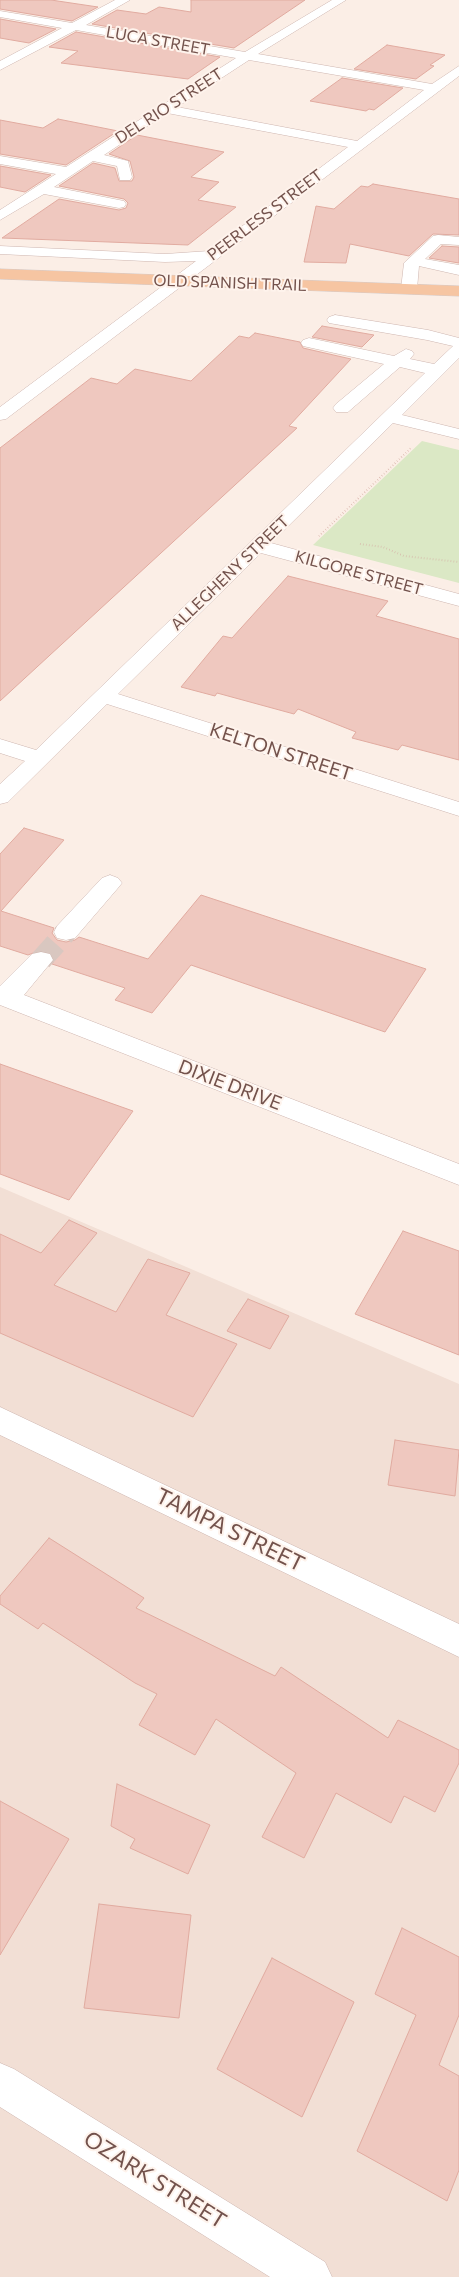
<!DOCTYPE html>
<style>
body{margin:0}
canvas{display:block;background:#fbeee6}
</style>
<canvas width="459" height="2277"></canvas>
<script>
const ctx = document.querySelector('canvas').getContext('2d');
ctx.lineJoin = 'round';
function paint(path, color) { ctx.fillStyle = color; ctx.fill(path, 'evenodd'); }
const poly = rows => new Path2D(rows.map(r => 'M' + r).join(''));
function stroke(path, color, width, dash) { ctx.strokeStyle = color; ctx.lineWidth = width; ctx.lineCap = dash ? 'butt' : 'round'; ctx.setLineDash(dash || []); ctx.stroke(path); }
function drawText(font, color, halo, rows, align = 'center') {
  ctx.font = font + ' Commissioner,sans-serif'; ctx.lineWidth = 4; ctx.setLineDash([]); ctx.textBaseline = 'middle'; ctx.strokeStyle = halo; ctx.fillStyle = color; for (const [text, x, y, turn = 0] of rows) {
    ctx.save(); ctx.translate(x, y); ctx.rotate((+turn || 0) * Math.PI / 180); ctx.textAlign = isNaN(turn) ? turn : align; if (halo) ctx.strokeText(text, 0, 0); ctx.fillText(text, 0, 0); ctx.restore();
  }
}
paint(poly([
 [0,1187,459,1384,459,2277,0,2277]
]), '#f2dfd5');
paint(poly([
 [422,441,459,450,459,583,313,545]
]), '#dbe8c5');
const building = poly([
 [0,0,51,0,98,7,72,21,0,9,0,0],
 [191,0,305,0,234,48,92,24,117,10,146,14,159,7,191,12,191,0],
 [0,19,56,29,29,43,0,38,0,19],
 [76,32,220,57,188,79,61,63,78,51,49,47,76,32],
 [387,45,445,55,430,65,434,66,416,79,354,69,387,45],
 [342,78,403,88,374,110,369,109,366,111,310,101,342,78],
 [58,119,118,131,66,165,0,154,0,120,43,128,58,119],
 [137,135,224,152,191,177,219,182,198,200,236,207,188,245,2,238,59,199,119,210,126,208,128,203,124,199,59,186,93,163,115,168,119,181,132,181,134,177,130,161,109,154,137,135],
 [0,166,51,175,25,192,0,187,0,166],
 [373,184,459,199,459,235,433,234,409,256,350,244,346,263,304,262,316,206,334,209,361,186,368,187,373,184],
 [442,246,459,247,459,263,429,258,442,246],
 [322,326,374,335,362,347,312,337,322,326],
 [255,333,300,342,303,348,351,359,289,426,297,428,0,701,0,448,91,378,117,384,135,369,191,381,239,336,249,338,255,333],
 [288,576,388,601,376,616,459,639,459,760,402,745,398,750,352,738,356,732,298,709,294,714,217,693,215,696,181,687,223,636,232,638,288,576],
 [24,828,64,840,1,911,54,928,52,933,57,940,66,942,75,940,79,937,148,959,201,895,426,969,385,1032,191,965,152,1013,115,1000,125,988,52,964,55,959,50,952,41,950,28,955,0,946,0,854,24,828],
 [0,1064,133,1111,69,1200,0,1174,0,1064],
 [69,1220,97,1233,54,1285,116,1312,148,1259,190,1273,166,1315,237,1344,193,1417,0,1333,0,1234,41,1253,69,1220],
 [403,1231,459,1251,459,1355,355,1314,403,1231],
 [248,1299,289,1316,270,1349,227,1331,248,1299],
 [395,1440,459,1450,455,1496,388,1485,395,1440],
 [49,1538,144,1598,136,1608,275,1676,281,1667,388,1738,398,1720,459,1750,459,1763,435,1812,404,1796,391,1823,336,1793,304,1858,262,1837,296,1773,216,1719,195,1755,139,1725,157,1694,135,1683,43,1623,38,1629,0,1604,0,1596,49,1538],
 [117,1784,210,1825,188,1874,130,1848,135,1839,111,1826,117,1784],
 [0,1801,69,1839,0,1955,0,1801],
 [99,1904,191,1915,179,2018,84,2008,99,1904],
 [402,1928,459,1957,459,2015,439,2065,459,2076,459,2170,447,2201,357,2151,416,2015,375,1994,402,1928],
 [272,1958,354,2002,302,2117,217,2069,272,1958]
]);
paint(building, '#efc8bf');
stroke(building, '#e1aba0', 1);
stroke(poly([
 [41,960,66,932]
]), '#d9c7c0', 22, [22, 11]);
const minor = poly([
 [115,0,130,0,86,25,245,52,332,0,346,0,258,54,432,84,459,66,459,76,6,419,0,420,0,407,196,261,165,262,0,254,0,246,165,254,209,251,348,147,167,113,104,155,128,161,132,177,130,180,120,180,117,166,93,161,54,187,124,201,126,204,124,207,119,208,44,194,0,220,0,210,56,174,0,164,0,156,66,167,236,58,76,30,0,70,0,61,62,28,0,17,0,11,72,23,115,0],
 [249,60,424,90,357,141,177,107,249,60],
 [438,235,459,237,459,245,441,244,425,259,459,265,459,275,419,266,417,289,414,292,404,292,401,289,404,263,433,236,438,235],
 [335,315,428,330,459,338,459,358,402,415,459,429,459,439,393,423,271,543,459,594,459,606,261,553,118,694,459,802,459,816,107,704,8,802,0,804,0,784,25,761,0,753,0,739,36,750,425,373,400,367,348,412,336,412,333,408,336,404,384,364,303,346,301,343,303,340,309,338,394,356,406,349,412,351,414,354,410,359,434,364,453,346,427,340,329,323,327,320,329,317,335,315],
 [110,875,118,878,122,883,118,888,75,938,66,940,57,938,54,932,57,926,102,878,110,875],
 [41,952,50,954,53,960,24,995,459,1164,459,1185,0,1005,0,986,32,954,41,952],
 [0,1407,459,1624,459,1657,0,1435,0,1407],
 [0,2063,14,2069,325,2262,332,2277,270,2277,0,2107,0,2063]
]);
const major = poly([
 [0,269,459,286,459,296,0,279,0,269]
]);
stroke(minor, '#ceb6b0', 1);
stroke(major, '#d5cbc9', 1);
stroke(poly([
 [319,536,412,447],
 [360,544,383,547,404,556,459,562]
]), '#d4aba2', 2, [0.5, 2.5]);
paint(minor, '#fff');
paint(major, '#f6c5a2');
drawText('16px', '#73524c', '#fef3ec', [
 ["LUCA STREET",158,41,10],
 ["DEL RIO STREET",169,106,-33],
 ["PEERLESS STREET",265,215,-37],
 ["OLD SPANISH TRAIL",230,283,2],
 ["ALLEGHENY STREET",230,573,-44],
 ["KILGORE STREET",359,573,15]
]);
drawText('19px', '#73524c', '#fef3ec', [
 ["KELTON STREET",281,752,18],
 ["DIXIE DRIVE",230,1085,21]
]);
drawText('22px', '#73524c', '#fef3ec', [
 ["TAMPA STREET",230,1530,26],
 ["OZARK STREET",155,2180,32]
]);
</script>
